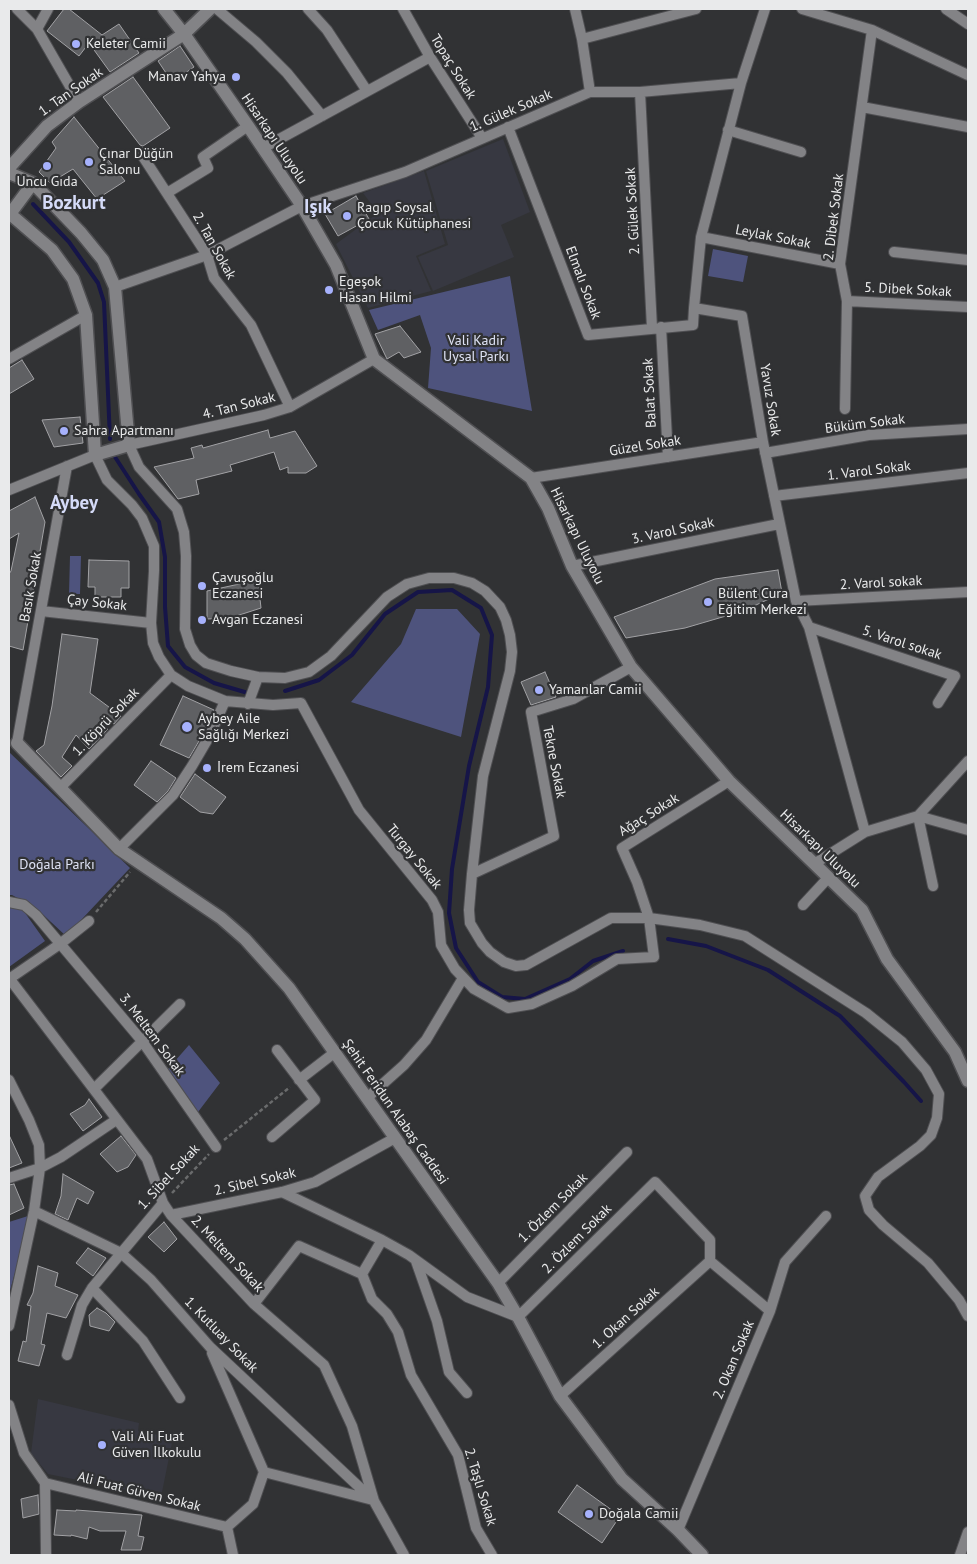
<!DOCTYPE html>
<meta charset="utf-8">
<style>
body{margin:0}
#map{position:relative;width:977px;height:1564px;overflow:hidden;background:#313234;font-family:"PT Sans",sans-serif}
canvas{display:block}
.frame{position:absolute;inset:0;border:10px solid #e9eaeb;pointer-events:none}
</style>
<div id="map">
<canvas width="977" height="1564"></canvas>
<div class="frame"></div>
</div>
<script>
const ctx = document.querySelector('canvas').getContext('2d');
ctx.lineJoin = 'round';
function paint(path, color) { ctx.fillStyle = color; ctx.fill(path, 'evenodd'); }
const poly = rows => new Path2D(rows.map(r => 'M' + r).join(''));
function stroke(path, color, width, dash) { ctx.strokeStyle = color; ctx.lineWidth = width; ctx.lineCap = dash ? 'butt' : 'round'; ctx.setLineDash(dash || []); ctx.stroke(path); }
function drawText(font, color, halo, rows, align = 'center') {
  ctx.font = font + ' "PT Sans",sans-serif'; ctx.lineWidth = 4.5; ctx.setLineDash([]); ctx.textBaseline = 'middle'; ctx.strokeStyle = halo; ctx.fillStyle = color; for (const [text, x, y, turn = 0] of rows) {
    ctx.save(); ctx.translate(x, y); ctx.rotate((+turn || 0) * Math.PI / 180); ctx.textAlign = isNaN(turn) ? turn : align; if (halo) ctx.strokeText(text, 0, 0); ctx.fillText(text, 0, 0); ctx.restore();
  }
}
paint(poly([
 [503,139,530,212,501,225,514,257,433,291,418,257,448,245,426,171],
 [424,171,445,244,416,256,431,291,368,308,336,244,378,213,363,193],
 [38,1399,139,1423,138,1431,173,1438,161,1497,48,1474,31,1453]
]), '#373841');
paint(poly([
 [713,249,748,256,743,282,708,276],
 [510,276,532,411,428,388,431,348,420,315,378,330,369,310],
 [70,556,81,556,80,594,69,594],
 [416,609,457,609,480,634,461,737,351,702,401,644],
 [9,752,130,868,66,936,36,908,12,895,9,895],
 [9,906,23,910,45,941,9,967],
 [189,1045,220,1083,198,1112,168,1069],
 [28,1216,18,1262,9,1294,9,1222]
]), '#4e537d');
stroke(poly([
 [33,204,69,242,98,283,104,302,110,439],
 [115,457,139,494,159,522,165,557,165,607,168,646,185,667,214,683,248,693],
 [285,691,319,680,352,655,385,614,418,592,452,590,481,608,492,635,488,687,469,766,452,869,449,913,456,948,478,982,502,997,525,999,570,979,593,961,623,951],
 [668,939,706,946,768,970,840,1016,904,1082,921,1101]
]), '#161548', 4);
const building = poly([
 [64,9,69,9,102,35,119,24,139,53,110,72,89,43,79,56,47,31,64,9],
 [180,46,194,67,172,82,158,61,180,46],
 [133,77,170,128,143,146,140,145,103,97,133,77],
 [74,117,125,181,97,199,73,169,50,183,39,172,56,148,52,142,74,117],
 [356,196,369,219,338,236,325,214,356,196],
 [400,326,421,352,404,358,399,352,387,359,375,334,400,326],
 [22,360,34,379,9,394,9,368,22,360],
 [80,417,83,443,54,447,42,420,80,417],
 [268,430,270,438,295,431,317,466,306,473,288,473,288,467,280,470,274,452,230,465,232,471,196,480,199,494,178,499,154,467,194,458,191,448,202,445,203,448,268,430],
 [35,497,45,522,23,650,9,646,9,574,11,571,19,533,9,539,9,511,35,497],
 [89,560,129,561,129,588,121,588,121,597,95,597,95,587,88,587,89,560],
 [778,570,782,593,743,611,685,628,626,638,614,617,715,579,778,570],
 [258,580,261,608,230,618,207,619,207,591,258,580],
 [62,634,98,639,90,693,121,716,114,724,104,719,101,724,108,729,89,749,76,735,62,757,72,766,61,777,36,751,44,745,52,706,62,634],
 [545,672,556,697,531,705,521,682,545,672],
 [183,696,214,710,202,736,189,758,160,745,183,696],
 [151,761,176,778,168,791,157,802,134,785,151,761],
 [195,774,226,797,213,814,200,812,180,797,195,774],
 [89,1099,102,1117,83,1131,70,1114,85,1105,89,1099],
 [9,1135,22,1163,9,1168,9,1135],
 [121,1136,136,1155,128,1167,117,1172,100,1154,121,1136],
 [63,1174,94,1192,88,1204,77,1198,68,1220,55,1214,61,1196,63,1174],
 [14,1184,24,1208,9,1215,9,1185,14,1184],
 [164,1222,177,1239,164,1252,148,1237,164,1222],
 [88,1248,106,1258,93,1276,76,1263,88,1248],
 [38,1266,58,1273,55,1286,78,1295,66,1318,47,1313,41,1344,45,1345,39,1366,18,1361,23,1341,26,1342,31,1306,27,1305,33,1293,38,1266],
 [97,1308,106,1313,115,1322,109,1331,90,1326,89,1315,97,1308],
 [577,1485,620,1516,602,1543,558,1512,577,1485],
 [38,1495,39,1514,23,1518,21,1499,38,1495],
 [57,1510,76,1511,76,1510,142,1515,138,1536,144,1537,141,1550,121,1550,126,1531,100,1531,89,1527,87,1539,71,1535,71,1536,54,1535,57,1510]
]);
paint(building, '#5f6063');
stroke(building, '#a2a2a5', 1);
const minor = poly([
 [17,9,37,29,79,102],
 [217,9,256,42,287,73,322,116],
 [308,9,327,30,367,91],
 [403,9,430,57,482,138],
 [575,9,582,39,590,92],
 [765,9,741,83,701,237,694,308,742,316,763,442,796,601,809,627,865,832],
 [802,9,872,30,968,75],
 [946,9,968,24],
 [37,29,48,9],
 [582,39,696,9],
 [640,92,652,328],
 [862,107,968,127],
 [508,127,588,335,693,325,694,308],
 [728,130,801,152],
 [263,148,430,57],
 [140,152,207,255,214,278,251,325,290,407],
 [167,193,208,168,203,157,248,126],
 [701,237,840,264],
 [894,252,968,260],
 [115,287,207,255,302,206,405,172,590,92,640,92,741,83],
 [847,301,968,307],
 [661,327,668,457],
 [9,359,86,315],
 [374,359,290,407,264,415,129,445,139,467,177,509,184,532,186,556,185,629,190,645,196,655,206,663,231,671,258,677,285,678,309,672,331,656,387,597,407,584,429,578,454,578,472,583,485,591,500,607,506,620,510,635,512,652,510,671,483,776,472,874,469,910,470,923,482,943,490,952,504,962,516,966,526,965,611,918,649,918,700,925,745,936,866,1013,902,1042,926,1070,939,1094,937,1118,931,1135,920,1146,878,1177,865,1196,869,1210,883,1225,928,1263,959,1300,968,1316],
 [845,409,847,301,840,264,872,30],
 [765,453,869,435,968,429],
 [531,478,763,442],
 [9,490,95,455,107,480,132,505,142,518,154,546,154,571,151,623,153,643,159,657,171,675,188,686,225,701,273,705,301,703,359,810,432,900,438,912,441,945,455,969,474,989,508,1008,532,1004,572,986,617,959,654,957,649,918,637,882,622,848,729,781],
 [774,496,968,473],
 [572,566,779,524],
 [796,601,968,592],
 [41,611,151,623],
 [809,627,955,676,938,703],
 [248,704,258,677],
 [17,743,67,466],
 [60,788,171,675],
 [119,849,173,795,192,766,209,737,225,701],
 [814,864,865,832,918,816,968,830],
 [472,874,554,836,531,712,573,699,631,667],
 [933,886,918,816,968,761],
 [9,902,24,905,36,915,142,1041,216,1147],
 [803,905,828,878],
 [9,978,147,1159,163,1203,171,1215,254,1304,324,1365,352,1426,374,1501,404,1555],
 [9,979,60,944,89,921],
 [9,1080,29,1120,39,1145,40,1168,34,1211,9,1326],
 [299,1080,334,1053],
 [94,1089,180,1004],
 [367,1098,404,1065,426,1040,463,978],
 [272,1137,315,1100,277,1050],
 [9,1178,40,1168,61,1157,116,1120],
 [282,1192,382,1240,409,1255,467,1297,518,1317,655,1182,710,1240,710,1261,770,1311,678,1530],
 [34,1211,121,1253,151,1280,210,1347,373,1500],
 [171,1215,282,1192,315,1182,395,1138],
 [416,1261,437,1321,449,1372,467,1393],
 [362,1274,372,1299,387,1314,398,1332,411,1375,458,1455,476,1528,492,1555],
 [362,1274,382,1240],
 [498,1283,627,1152],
 [92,1288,143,1341,180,1398],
 [254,1304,299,1246,362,1274],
 [770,1311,785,1262,826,1216],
 [212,1353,264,1472,253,1504,227,1527],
 [67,1355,82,1305,92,1288,163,1203],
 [560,1396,710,1261],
 [9,1405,24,1453,45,1483,46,1555],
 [264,1472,373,1500],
 [45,1483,227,1527],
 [227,1527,233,1555],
 [960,1555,968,1532]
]);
const tertiary = poly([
 [164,9,184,34,248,126,302,206,336,265,374,359,531,478,548,508,572,566,631,667,729,781,862,910,887,959,955,1052,968,1081],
 [9,168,47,126,79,102,184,34,210,9],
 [9,173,33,183,81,233,103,260,115,287,129,445,95,455,86,315,73,279,52,250,9,213],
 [10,214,33,183],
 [17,743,119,849,221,918,245,939,289,988,498,1283,518,1317,560,1396,622,1479,678,1530,702,1555]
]);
stroke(minor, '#4f4f52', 12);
stroke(tertiary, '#4f4f52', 15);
stroke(poly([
 [96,912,130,872],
 [224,1140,290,1087],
 [172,1193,209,1154]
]), '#6a6b6c', 2.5, [4, 2.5]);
stroke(minor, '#838386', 10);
stroke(tertiary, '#838386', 12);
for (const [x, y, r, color] of [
 [76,44,5,"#a6b1fc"],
 [236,77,5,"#a6b1fc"],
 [89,162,5,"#a6b1fc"],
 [47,166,5,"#a6b1fc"],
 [347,216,5,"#a6b1fc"],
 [329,290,5,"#a6b1fc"],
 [64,431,5,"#a6b1fc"],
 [202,586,5,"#a6b1fc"],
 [708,602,5,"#a6b1fc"],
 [202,620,5,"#a6b1fc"],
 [539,690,5,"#a6b1fc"],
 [187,727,6,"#a6b1fc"],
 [207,768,5,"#a6b1fc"],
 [102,1445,5,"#a6b1fc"],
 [589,1514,5,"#a6b1fc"]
]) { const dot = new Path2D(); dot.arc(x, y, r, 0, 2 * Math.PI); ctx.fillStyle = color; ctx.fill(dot); stroke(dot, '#313234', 2); }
drawText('14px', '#e9eaeb', '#313234', [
 ["Keleter Camii",86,44],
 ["Manav Yahya",226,77,"right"],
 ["Çınar Düğün",99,154],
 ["Salonu",99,170],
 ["Uncu Gıda",47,182,"center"],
 ["Ragıp Soysal",357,208],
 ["Çocuk Kütüphanesi",357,224],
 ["Egeşok",339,282],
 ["Hasan Hilmi",339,298],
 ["Sahra Apartmanı",74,431],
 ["Çavuşoğlu",212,578],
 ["Eczanesi",212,594],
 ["Bülent Cura",718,594],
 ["Eğitim Merkezi",718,610],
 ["Avgan Eczanesi",212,620],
 ["Yamanlar Camii",549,690],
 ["Aybey Aile",198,719],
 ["Sağlığı Merkezi",198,735],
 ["İrem Eczanesi",217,768],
 ["Vali Ali Fuat",112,1437],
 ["Güven İlkokulu",112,1453],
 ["Doğala Camii",599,1514]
], 'left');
drawText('14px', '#e9eaeb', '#313234', [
 ["Topaç Sokak",453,67,58],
 ["1. Tan Sokak",71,92,-35],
 ["1. Gülek Sokak",511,111,-23],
 ["Hisarkapı Uluyolu",274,139,56],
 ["2. Gülek Sokak",633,211,-93],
 ["2. Dibek Sokak",834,217,-83],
 ["Leylak Sokak",773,237,11],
 ["2. Tan Sokak",214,246,61],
 ["Elmalı Sokak",583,283,69],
 ["5. Dibek Sokak",908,290,3],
 ["Balat Sokak",650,393,-93],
 ["Yavuz Sokak",770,400,81],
 ["4. Tan Sokak",239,406,-14],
 ["Büküm Sokak",865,424,-7],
 ["Güzel Sokak",645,446,-9],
 ["1. Varol Sokak",869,471,-7],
 ["3. Varol Sokak",673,531,-12],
 ["Hisarkapı Uluyolu",577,536,64],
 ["2. Varol sokak",881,583,-3],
 ["Basık Sokak",31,587,-80],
 ["Çay Sokak",97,603,6],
 ["5. Varol sokak",902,643,18],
 ["1. Köprü Sokak",106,722,-46],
 ["Tekne Sokak",554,762,79],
 ["Ağaç Sokak",649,815,-32],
 ["Hisarkapı Uluyolu",820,849,44],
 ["Turgay Sokak",414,857,51],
 ["3. Meltem Sokak",152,1035,53],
 ["Şehit Feridun Alabaş Caddesi",395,1112,55],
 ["1. Sibel Sokak",169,1177,-47],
 ["2. Sibel Sokak",255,1182,-13],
 ["1. Özlem Sokak",553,1208,-45],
 ["2. Özlem Sokak",577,1239,-45],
 ["2. Meltem Sokak",227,1254,47],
 ["1. Okan Sokak",626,1318,-42],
 ["1. Kutluay Sokak",221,1335,46],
 ["2. Okan Sokak",734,1360,-67],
 ["2. Taşlı Sokak",480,1487,73],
 ["Ali Fuat Güven Sokak",139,1492,14]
]);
drawText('14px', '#dfe3f5', '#313234', [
 ["Vali Kadir",476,341],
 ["Uysal Parkı",476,357],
 ["Doğala Parkı",57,865]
]);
drawText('bold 19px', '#d5dbf8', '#313234', [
 ["Bozkurt",74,204],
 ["Işık",318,208],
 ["Aybey",74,504]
]);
</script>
